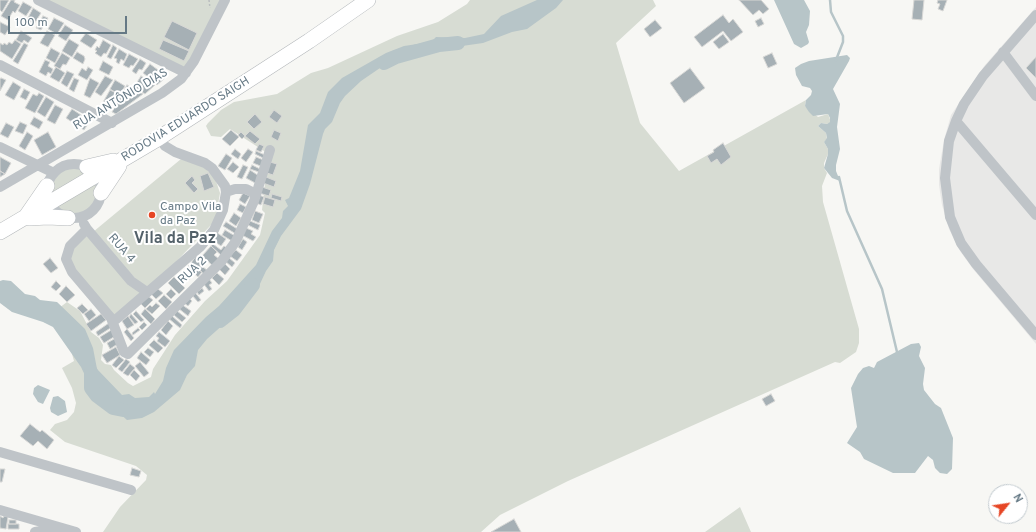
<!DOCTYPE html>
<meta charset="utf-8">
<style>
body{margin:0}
#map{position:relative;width:1036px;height:532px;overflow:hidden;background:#f7f7f4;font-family:Overpass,sans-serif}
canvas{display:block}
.north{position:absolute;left:988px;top:484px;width:40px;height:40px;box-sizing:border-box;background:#fff;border:1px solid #c1c9ce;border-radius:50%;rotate:60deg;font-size:11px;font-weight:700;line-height:16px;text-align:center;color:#657985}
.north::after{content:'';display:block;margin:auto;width:14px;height:18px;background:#e64625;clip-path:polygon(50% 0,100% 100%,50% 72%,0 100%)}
.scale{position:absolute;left:8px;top:16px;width:119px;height:18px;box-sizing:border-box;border:2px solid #657985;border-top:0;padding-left:5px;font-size:12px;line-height:14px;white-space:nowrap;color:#657985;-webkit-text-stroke:3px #fff;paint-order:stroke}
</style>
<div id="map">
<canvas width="1036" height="532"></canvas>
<div class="north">N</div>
<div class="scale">100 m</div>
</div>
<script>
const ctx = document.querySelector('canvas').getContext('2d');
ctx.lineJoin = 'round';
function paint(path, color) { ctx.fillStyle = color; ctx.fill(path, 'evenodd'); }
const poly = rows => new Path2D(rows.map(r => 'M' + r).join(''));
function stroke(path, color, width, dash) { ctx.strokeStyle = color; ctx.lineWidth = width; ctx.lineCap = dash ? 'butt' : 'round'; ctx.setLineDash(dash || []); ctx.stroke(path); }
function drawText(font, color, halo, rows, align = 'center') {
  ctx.font = font + ' Overpass,sans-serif'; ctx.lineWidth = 4; ctx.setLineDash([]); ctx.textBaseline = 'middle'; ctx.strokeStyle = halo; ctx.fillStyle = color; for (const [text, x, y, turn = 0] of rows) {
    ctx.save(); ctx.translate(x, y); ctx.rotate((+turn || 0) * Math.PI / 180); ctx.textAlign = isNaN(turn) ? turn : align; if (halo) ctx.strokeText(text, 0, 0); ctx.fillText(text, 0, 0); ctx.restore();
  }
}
paint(poly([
 [1036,7,1036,344,973,269,960,251,949,229,942,205,939,185,939,169,944,140,951,115,985,65]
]), '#e8e8e7');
paint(poly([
 [46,0,223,0,185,70],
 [470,0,653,0,656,6,616,43,640,123,679,171,806,100,805,106,818,117,828,114,831,122,827,124,821,123,818,126,826,133,827,139,824,142,828,149,828,154,824,163,824,168,827,173,822,186,823,202,859,329,859,343,856,352,840,363,835,362,568,481,500,515,481,532,103,532,120,507,146,480,147,475,136,466,65,442,50,430,55,424,67,420,74,412,76,403,72,388,62,368,74,361,59,308,67,302,80,311,91,332,99,338,103,345,101,360,105,364,111,365,114,370,128,383,133,386,151,377,153,369,175,335,205,301,227,281,260,235,265,213,262,210,268,157,264,151,230,129,221,137,211,136,206,126,208,123,221,110,234,102,277,94,311,73,328,68,397,36,438,22,467,4],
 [181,159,196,162,206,169,215,178,220,193,216,216,212,224,171,267,150,286,146,286,140,284,93,232],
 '51 191a23 23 0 1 1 46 0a23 23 0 1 1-46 0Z',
 [87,233,134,288,142,293,114,318,71,267,69,253],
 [740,507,751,532,705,532]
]), '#d7dcd3');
paint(poly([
 [537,0,563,0,556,8,527,29,512,32,483,43,462,46,439,45,396,57,361,81,345,96,340,103,332,122,325,129,323,134,310,184,301,209,281,236,274,250,273,261,266,271,259,286,256,291,242,299,234,310,234,315,207,339,198,350,195,366,187,375,180,390,154,412,142,418,127,420,105,400,97,396,91,388,81,367,53,327,43,322,12,312,0,303,0,281,3,280,11,281,25,294,35,296,40,300,57,302,85,329,93,348,97,369,122,395,129,394,135,398,149,397,154,392,155,394,163,381,166,368,174,350,206,317,219,306,256,265,272,231,282,218,283,211,288,206,285,200,289,198,300,171,308,125,320,113,328,92,342,78,386,53,404,46,431,42,436,37,465,38,484,34,501,16],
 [774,0,804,0,810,11,809,25,806,32,809,42,808,44,801,48,794,44],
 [847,55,850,58,849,61,833,89,840,104,837,127,840,149,836,165,836,171,840,181,832,178,824,168,828,154,828,149,824,142,827,138,826,133,818,126,821,123,827,124,830,122,830,118,828,114,813,116,809,112,805,106,806,100,811,95,812,91,810,88,802,86,796,75,795,68,801,64,809,61],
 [919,343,921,347,919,356,925,368,923,384,924,390,935,404,941,408,953,438,952,469,947,474,940,473,935,468,933,460,928,456,915,473,893,473,864,459,860,452,847,443,857,427,851,388,858,374,863,368,869,366,874,368,877,362,911,344],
 [38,385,50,390,43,404,38,402,33,394,34,388],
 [58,396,65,401,67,412,58,416,51,412,50,408,53,397]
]), '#b7c5c8');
stroke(poly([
 [830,0,831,12,843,36,843,42,836,60],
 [839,177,847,211,882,289,897,352]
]), '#b7c5c8', 2.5);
stroke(poly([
 [384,63,396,57,439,45,458,43],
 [220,321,234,310,253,285],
 [91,372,91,388,97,396,113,408,123,410]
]), '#b7c5c8', 14);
const building = poly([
 [0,0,9,0,2,12,0,10,0,0],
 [11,0,15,0,14,2,20,5,15,13,13,11,8,20,1,16,11,0],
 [739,0,761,0,769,9,763,14,759,10,753,15,739,0],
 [914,0,924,0,922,20,912,19,914,0],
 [938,0,947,0,943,11,938,9,940,4,937,3,938,0],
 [23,2,32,7,26,16,18,11,23,2],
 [33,8,41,13,34,24,27,20,33,8],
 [723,15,729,23,733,19,743,32,731,41,723,31,702,47,694,37,723,15],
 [43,16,48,18,41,30,36,28,43,16],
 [54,18,64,23,57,34,48,29,54,18],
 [761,18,764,24,758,27,755,21,761,18],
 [655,20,662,28,650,37,644,29,655,20],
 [172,21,197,33,189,50,164,37,172,21],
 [0,22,10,27,5,35,0,32,0,22],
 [65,25,73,30,66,41,58,36,65,25],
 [21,31,32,38,28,43,24,40,22,43,16,40,21,31],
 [47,31,55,35,48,47,40,43,47,31],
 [86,33,97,40,91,48,80,41,86,33],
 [723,34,729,42,719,49,713,42,723,34],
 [69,39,79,45,72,57,62,51,69,39],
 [15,40,21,44,12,59,0,51,0,43,3,45,4,43,7,45,9,42,12,44,15,40],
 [103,40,111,45,106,54,104,53,101,57,95,53,97,51,95,50,97,46,99,48,103,40],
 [163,40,189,51,184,61,159,49,163,40],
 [24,43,28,45,18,64,13,61,24,43],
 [113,45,117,48,111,59,107,57,113,45],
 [51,48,60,53,55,63,46,58,51,48],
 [119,49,127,54,124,61,121,59,119,64,116,62,117,59,114,58,119,49],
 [77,52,84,56,85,59,83,64,73,58,77,52],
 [62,53,70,58,66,65,63,64,60,69,54,66,62,53],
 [772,53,777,64,768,68,763,57,772,53],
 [129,54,138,59,133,66,131,65,129,68,123,65,129,54],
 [1036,57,1036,78,1026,68,1036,57],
 [140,59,146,63,142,70,139,69,136,74,132,71,140,59],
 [45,60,50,62,48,66,53,69,51,74,48,72,46,76,39,72,45,60],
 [103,61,113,67,109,75,99,70,103,61],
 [150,64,158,70,151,79,143,73,150,64],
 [56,67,65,73,59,82,50,77,56,67],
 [88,67,93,70,87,80,78,75,82,68,86,71,88,67],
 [690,68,705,88,684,103,670,83,690,68],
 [67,71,74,74,67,87,61,83,67,71],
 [163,71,165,78,157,85,153,79,163,71],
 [105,76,113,80,101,96,95,92,105,76],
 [141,76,155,85,145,94,134,87,141,76],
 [1,78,6,80,0,91,0,79,1,78],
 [74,78,79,80,74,92,69,89,74,78],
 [90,78,99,83,90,98,84,95,90,78],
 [115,80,125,86,120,95,110,89,115,80],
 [13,82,21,87,14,100,5,95,13,82],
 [127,85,143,94,116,114,112,112,127,85],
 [24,89,30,92,26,100,20,97,24,89],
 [110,90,116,93,109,107,102,104,110,90],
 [39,93,44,96,35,113,25,108,33,94,37,96,39,93],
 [46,97,54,102,45,117,37,112,46,97],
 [55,105,63,109,55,124,47,120,55,105],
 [72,109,90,121,84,130,66,118,72,109],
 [274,110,282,116,277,123,269,117,274,110],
 [255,114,262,122,254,129,247,122,255,114],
 [34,117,43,122,39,129,30,124,34,117],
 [20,122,27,125,23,134,15,131,20,122],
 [6,123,14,127,8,138,0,134,6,123],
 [231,130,239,137,230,146,222,139,231,130],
 [274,130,281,133,278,141,271,137,274,130],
 [250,131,260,139,255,144,245,136,250,131],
 [27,132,33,136,25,150,19,146,27,132],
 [48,132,56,147,42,155,34,140,48,132],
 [241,132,245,136,242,139,238,135,241,132],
 [723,143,731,157,721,165,717,159,711,163,707,156,714,152,713,150,723,143],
 [259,144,264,146,261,152,256,150,259,144],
 [235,149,241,154,238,159,231,154,235,149],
 [248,149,253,152,246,162,241,158,248,149],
 [256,151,267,156,265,159,255,154,256,151],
 [226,154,232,158,225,170,218,166,226,154],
 [0,157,11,163,5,174,0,171,0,157],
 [256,157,266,161,263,167,253,163,256,157],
 [233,162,239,167,233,173,227,169,233,162],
 [270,162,277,164,273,175,267,173,270,162],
 [243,165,248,167,242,179,237,177,243,165],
 [252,165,260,169,259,172,250,169,252,165],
 [250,170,259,176,257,184,246,178,250,170],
 [0,171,5,174,0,177,0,171],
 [208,173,214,187,204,191,200,176,208,173],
 [192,176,195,180,192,183,198,189,194,193,185,183,192,176],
 [266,177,276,181,274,187,263,183,266,177],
 [262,187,271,190,269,196,259,193,262,187],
 [243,193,250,196,245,204,239,200,243,193],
 [272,194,282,197,281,201,271,198,272,194],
 [259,195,264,197,261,205,256,203,259,195],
 [265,197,275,200,273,207,263,204,265,197],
 [240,204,246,207,243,213,237,210,240,204],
 [255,211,263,214,259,223,252,220,255,211],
 [234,213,241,218,236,226,229,221,234,213],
 [250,221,260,225,258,230,248,225,250,221],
 [226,222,239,230,236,234,223,226,226,222],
 [246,228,253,231,251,234,256,237,253,241,242,235,246,228],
 [225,230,235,236,232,241,222,235,225,230],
 [216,232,226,239,221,246,211,239,216,232],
 [243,239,247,242,242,250,238,247,243,239],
 [213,244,221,250,224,246,228,249,222,256,211,246,213,244],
 [211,246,217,252,214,255,219,259,213,266,202,256,211,246],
 [236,250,242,255,237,261,230,256,236,250],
 [196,256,205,264,203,267,208,271,205,275,191,263,196,256],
 [228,257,235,263,232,267,225,261,228,257],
 [50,258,58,268,51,273,43,264,50,258],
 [191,263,202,272,198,277,187,267,191,263],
 [224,263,230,269,225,275,219,269,224,263],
 [187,270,193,276,188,281,182,275,187,270],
 [217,273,224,279,219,285,212,278,217,273],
 [174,277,185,288,179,294,168,283,174,277],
 [209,279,212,283,209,285,212,289,209,291,203,283,209,279],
 [56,281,61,286,56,291,51,287,56,281],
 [66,286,75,295,67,302,59,294,66,286],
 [202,288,204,291,199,295,197,292,202,288],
 [158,289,163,293,156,299,150,293,158,289],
 [171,289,176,294,171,299,166,294,171,289],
 [194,291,201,300,198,302,191,294,194,291],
 [164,295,172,302,166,309,158,301,164,295],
 [148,296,153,300,145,308,140,303,148,296],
 [188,297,192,301,188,306,183,302,188,297],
 [156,303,160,306,152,314,146,309,150,305,152,307,156,303],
 [82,304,88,310,83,314,77,308,82,304],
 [181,304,191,311,188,316,178,308,181,304],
 [91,309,96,315,89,321,84,314,91,309],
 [145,309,155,319,151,324,141,314,145,309],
 [136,311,144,320,141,322,133,314,136,311],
 [177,311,186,318,182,322,174,315,177,311],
 [101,314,106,320,91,331,86,324,101,314],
 [131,314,138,322,135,324,129,317,131,314],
 [171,315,182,325,180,328,168,318,171,315],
 [128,316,134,325,127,329,122,321,128,316],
 [168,321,173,326,166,335,161,330,168,321],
 [144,322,147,325,142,330,139,327,144,322],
 [109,323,112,327,98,336,96,332,109,323],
 [138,328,140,330,133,335,132,333,138,328],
 [113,329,117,335,104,343,100,337,113,329],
 [127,329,134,338,131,341,124,332,127,329],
 [159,332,170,341,165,347,157,341,159,338,156,336,159,332],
 [116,338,119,343,110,349,107,343,116,338],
 [154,340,163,348,158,353,149,345,154,340],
 [116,347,120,355,107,363,102,355,116,347],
 [148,348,154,352,150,357,144,352,148,348],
 [141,352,150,360,146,365,137,358,141,352],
 [119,356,124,360,116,368,112,365,119,356],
 [126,359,130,362,122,372,118,369,126,359],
 [140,362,149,373,144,377,135,366,140,362],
 [130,364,135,368,128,376,123,373,130,364],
 [134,370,140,376,136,381,130,375,134,370],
 [771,394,775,401,766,406,762,399,771,394],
 [30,424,40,432,42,430,54,440,47,449,38,441,33,446,20,436,30,424],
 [132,468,141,471,139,477,130,475,132,468],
 [0,469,5,469,2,482,0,482,0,469],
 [0,516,3,518,4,516,8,517,6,529,0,528,0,516],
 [514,519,521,532,491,532,514,519],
 [9,520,16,520,16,524,9,524,9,520],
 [8,524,19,524,19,529,8,529,8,524]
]);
paint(building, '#a6b0b5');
stroke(building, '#d8d8d6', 1);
const highway = poly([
 [87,167,113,161],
 [101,193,119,166],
 [27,215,47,186],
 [29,218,48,217,68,218],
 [0,232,159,138,309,41,368,0]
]);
stroke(highway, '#b3b7ba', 16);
stroke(poly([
 [209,0,210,8]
]), '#b9bdbf', 1.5, [2, 2]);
stroke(poly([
 [38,0,186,73],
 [1036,15,983,76,964,104,956,121,949,141,945,178,950,217,961,243,976,264,1036,335],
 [1003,52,1036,96],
 [0,65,112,123],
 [956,121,1036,215],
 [0,147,54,173],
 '47 191a27 27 0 1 1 54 0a27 27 0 1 1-54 0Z',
 [0,187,162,93,181,79,194,61,225,0],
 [226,192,235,189,246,189,256,194],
 [84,224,87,229,131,281,147,292],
 [87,229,70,246,66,259,72,272,111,318,124,352,128,354,221,262,236,241,254,201,270,150],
 [113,322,200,247,214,230,223,210,226,192,225,186,212,168,205,163,175,152,165,146,159,138],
 [0,452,131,490],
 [0,510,76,532],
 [35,532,59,528]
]), '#bfc4c8', 10);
stroke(highway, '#fff', 15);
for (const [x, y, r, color] of [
 [152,215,4,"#e64625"]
]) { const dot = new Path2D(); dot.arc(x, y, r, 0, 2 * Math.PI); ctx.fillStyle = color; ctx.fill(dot); stroke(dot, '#fff', 1.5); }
drawText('12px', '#657985', '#fff', [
 ["RUA ANTÔNIO DIAS",121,100,-31],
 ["RODOVIA EDUARDO SAIGH",186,120,-32],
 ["RUA 4",121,249,49],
 ["RUA 2",193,271,-43]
]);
drawText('12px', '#657985', '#fff', [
 ["Campo Vila",160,208],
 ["da Paz",160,222]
], 'left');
drawText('bold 16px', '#53616a', '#fff', [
 ["Vila da Paz",175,240]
]);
</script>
